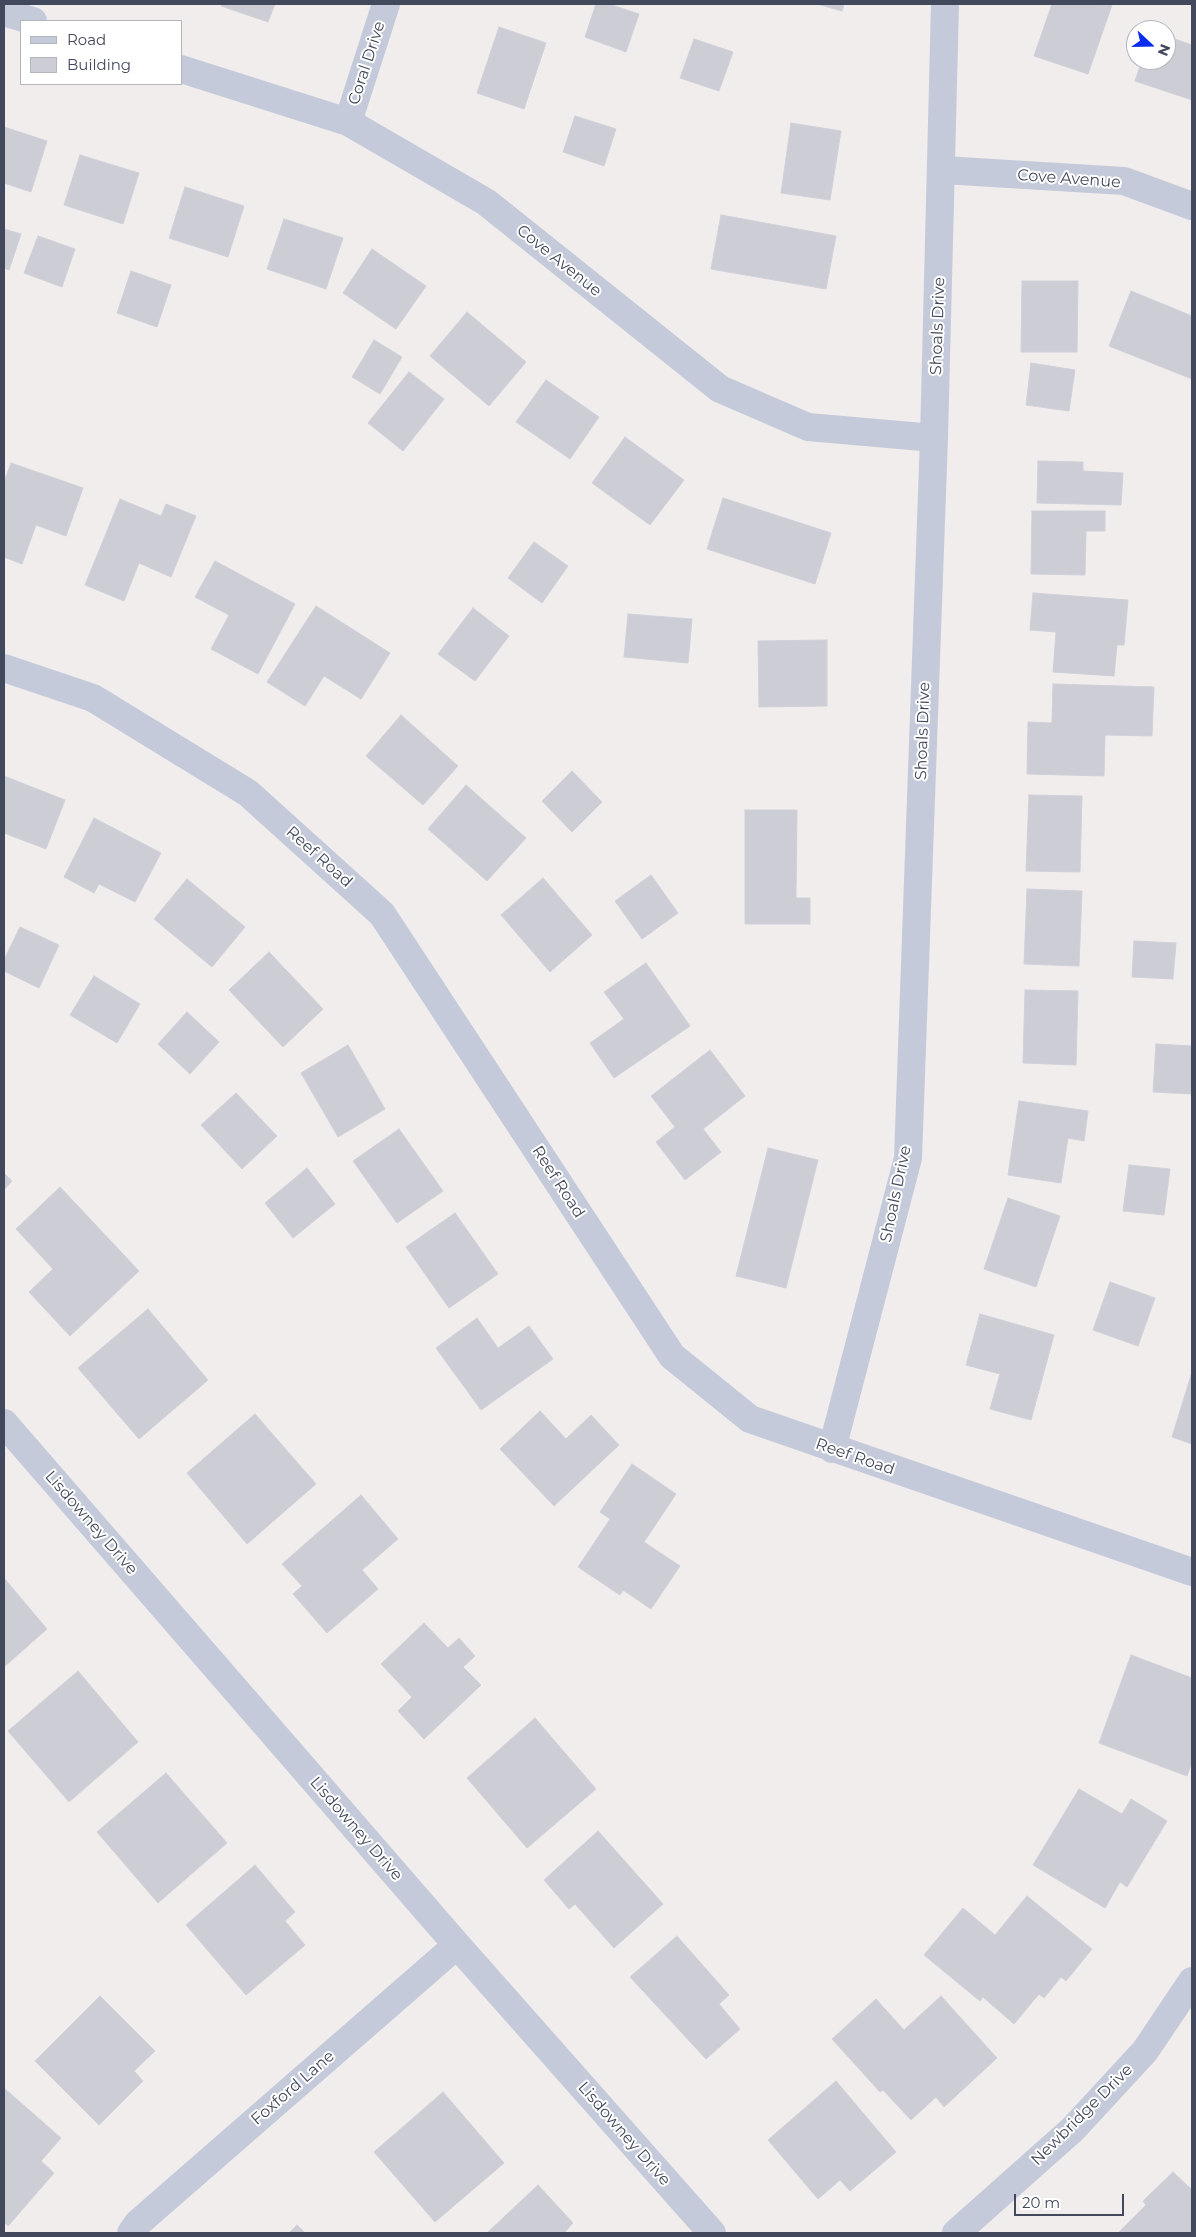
<!DOCTYPE html>
<style>
body{margin:0}
#map{position:relative;width:1196px;height:2237px;overflow:hidden;background:#f0edec;font-family:Montserrat,sans-serif}
canvas{display:block}
.frame{position:absolute;inset:0;border:5px solid #43495c;pointer-events:none}
.legend{position:absolute;left:20px;top:20px;width:162px;height:65px;box-sizing:border-box;background:#fff;border:1px solid #b4b6be;margin:0;padding:6px 9px;list-style:none;font-size:15px;color:#43495c}
.legend li{display:flex;align-items:center;gap:10px;height:25px}
.legend b{width:25px;border:1px solid #b4b6be}
.north{position:absolute;left:1126px;top:20px;width:50px;height:50px;box-sizing:border-box;background:#fff;border:1px solid #b4b6be;border-radius:50%;rotate:111deg;font-size:14px;font-weight:700;line-height:20px;text-align:center;color:#43495c}
.north::after{content:'';display:block;margin:auto;width:18px;height:22px;background:#072cef;clip-path:polygon(50% 0,100% 100%,50% 72%,0 100%)}
.scale{position:absolute;left:1014px;top:2194px;width:110px;height:22px;box-sizing:border-box;border:2px solid #43495c;border-top:0;padding-left:6px;font-size:15px;line-height:18px;white-space:nowrap;color:#43495c;-webkit-text-stroke:4px #fff;paint-order:stroke}
</style>
<div id="map">
<canvas width="1196" height="2237"></canvas>
<div class="frame"></div>
<ul class="legend">
<li><b style="height:6px;background:#c4cad9"></b>Road</li>
<li><b style="height:14px;background:#cccdd5"></b>Building</li>
</ul>
<div class="north">N</div>
<div class="scale">20 m</div>
</div>
<script>
const ctx = document.querySelector('canvas').getContext('2d');
ctx.lineJoin = 'round';
function paint(path, color) { ctx.fillStyle = color; ctx.fill(path, 'evenodd'); }
const poly = rows => new Path2D(rows.map(r => 'M' + r).join(''));
function stroke(path, color, width, dash) { ctx.strokeStyle = color; ctx.lineWidth = width; ctx.lineCap = dash ? 'butt' : 'round'; ctx.setLineDash(dash || []); ctx.stroke(path); }
function drawText(font, color, halo, rows, align = 'center') {
  ctx.font = font + ' Montserrat,sans-serif'; ctx.lineWidth = 4; ctx.setLineDash([]); ctx.textBaseline = 'middle'; ctx.strokeStyle = halo; ctx.fillStyle = color; for (const [text, x, y, turn = 0] of rows) {
    ctx.save(); ctx.translate(x, y); ctx.rotate((+turn || 0) * Math.PI / 180); ctx.textAlign = isNaN(turn) ? turn : align; if (halo) ctx.strokeText(text, 0, 0); ctx.fillText(text, 0, 0); ctx.restore();
  }
}
const building = poly([
 [222,4,275,4,268,22,221,6,222,4],
 [596,4,609,4,639,14,626,52,585,37,596,4],
 [817,4,844,4,842,11,817,4],
 [1052,4,1112,5,1088,74,1034,56,1052,4],
 [499,27,546,43,524,109,477,93,499,27],
 [1166,36,1192,45,1192,100,1135,81,1142,60,1166,60,1166,36],
 [694,39,733,52,719,91,680,78,694,39],
 [575,116,616,129,604,166,563,152,575,116],
 [791,123,841,131,830,200,781,193,791,123],
 [4,127,47,141,31,192,4,183,4,127],
 [80,155,139,173,123,224,64,205,80,155],
 [185,187,244,206,228,257,169,238,185,187],
 [721,215,836,236,826,289,711,269,721,215],
 [284,219,343,238,326,289,267,269,284,219],
 [4,229,21,234,9,270,4,268,4,229],
 [38,236,75,249,62,287,24,273,38,236],
 [372,249,426,286,396,329,343,293,372,249],
 [131,271,171,285,157,327,117,313,131,271],
 [1022,281,1078,281,1077,352,1021,352,1022,281],
 [1131,291,1192,316,1192,379,1109,346,1131,291],
 [467,312,526,362,489,406,430,356,467,312],
 [374,340,402,357,380,394,352,377,374,340],
 [1031,363,1075,370,1069,411,1026,405,1031,363],
 [409,372,444,399,403,451,368,423,409,372],
 [546,380,599,417,570,459,516,422,546,380],
 [625,437,684,480,650,525,592,483,625,437],
 [1038,461,1083,462,1083,471,1123,473,1121,505,1037,503,1038,461],
 [11,463,83,488,66,536,36,525,22,564,4,557,4,482,11,463],
 [723,498,831,533,815,584,707,549,723,498],
 [120,499,161,516,166,504,196,516,171,577,139,563,124,601,85,585,120,499],
 [1032,511,1105,511,1105,531,1086,531,1085,575,1031,574,1032,511],
 [534,542,568,566,542,603,508,578,534,542],
 [215,561,295,604,258,674,211,649,229,615,195,597,215,561],
 [1033,593,1128,600,1124,645,1117,645,1114,676,1053,672,1056,632,1030,630,1033,593],
 [316,606,390,653,361,699,324,676,305,706,267,682,316,606],
 [473,608,509,636,475,681,438,654,473,608],
 [628,614,692,619,688,663,624,657,628,614],
 [827,640,827,706,759,707,758,641,827,640],
 [1053,684,1154,687,1152,736,1105,735,1104,776,1027,774,1028,722,1052,723,1053,684],
 [401,715,458,766,423,805,366,756,401,715],
 [572,771,602,802,572,832,542,801,572,771],
 [4,776,65,800,46,849,4,833,4,776],
 [466,785,526,838,487,881,428,829,466,785],
 [1029,795,1082,796,1080,872,1026,871,1029,795],
 [745,810,797,810,796,898,810,898,810,924,745,924,745,810],
 [94,818,161,853,135,902,99,884,94,893,64,877,94,818],
 [651,875,678,913,642,939,615,901,651,875],
 [543,878,592,935,550,972,501,915,543,878],
 [187,879,245,927,212,967,154,919,187,879],
 [1027,889,1082,891,1079,966,1024,964,1027,889],
 [20,927,59,945,39,988,4,971,4,960,20,927],
 [1134,941,1176,943,1173,979,1132,977,1134,941],
 [269,952,323,1009,283,1047,229,990,269,952],
 [646,963,690,1026,614,1078,590,1043,624,1019,604,992,646,963],
 [94,976,140,1004,117,1043,70,1015,94,976],
 [1025,990,1078,991,1076,1065,1023,1063,1025,990],
 [187,1012,219,1042,190,1074,158,1044,187,1012],
 [1156,1044,1192,1046,1192,1094,1153,1092,1156,1044],
 [348,1045,385,1109,338,1137,301,1073,348,1045],
 [710,1050,745,1096,703,1129,721,1152,685,1180,656,1142,675,1127,651,1096,710,1050],
 [236,1093,277,1136,242,1169,201,1125,236,1093],
 [1019,1101,1088,1111,1084,1141,1068,1138,1061,1183,1008,1175,1019,1101],
 [399,1129,443,1191,397,1223,353,1161,399,1129],
 [768,1148,818,1160,786,1288,736,1276,768,1148],
 [1129,1165,1170,1169,1164,1215,1123,1211,1129,1165],
 [307,1168,335,1204,293,1238,265,1203,307,1168],
 [4,1173,12,1181,4,1190,4,1173],
 [60,1187,139,1271,70,1336,29,1292,53,1269,16,1229,60,1187],
 [1008,1198,1060,1216,1036,1287,984,1269,1008,1198],
 [455,1213,498,1274,449,1308,406,1247,455,1213],
 [1110,1282,1155,1298,1138,1346,1093,1330,1110,1282],
 [148,1309,208,1380,139,1439,78,1368,148,1309],
 [980,1314,1054,1335,1031,1420,990,1409,1000,1374,966,1365,980,1314],
 [477,1318,498,1348,529,1326,553,1359,481,1410,436,1348,477,1318],
 [1192,1372,1192,1444,1172,1437,1192,1372],
 [540,1411,566,1439,591,1415,619,1445,554,1506,500,1449,540,1411],
 [255,1414,316,1484,247,1544,187,1473,255,1414],
 [632,1464,676,1494,644,1542,680,1566,651,1609,623,1590,620,1595,578,1567,610,1519,600,1512,632,1464],
 [361,1495,398,1539,362,1570,378,1589,327,1633,293,1594,302,1586,282,1564,361,1495],
 [4,1578,47,1629,4,1667,4,1578],
 [424,1623,448,1648,459,1638,475,1656,463,1667,481,1685,424,1739,398,1711,412,1697,381,1664,424,1623],
 [1131,1655,1192,1678,1192,1762,1187,1776,1099,1743,1131,1655],
 [78,1671,138,1742,69,1802,8,1731,78,1671],
 [535,1718,596,1789,527,1848,467,1778,535,1718],
 [166,1773,227,1843,158,1903,97,1832,166,1773],
 [1079,1789,1122,1814,1131,1799,1167,1821,1127,1887,1120,1882,1105,1908,1033,1865,1079,1789],
 [598,1831,663,1904,614,1948,575,1904,569,1909,544,1880,598,1831],
 [255,1865,295,1912,285,1921,305,1945,246,1995,186,1925,255,1865],
 [1027,1896,1092,1949,1066,1981,1061,1977,1044,1998,1039,1994,1014,2024,983,1997,980,2001,924,1955,963,1908,995,1935,1027,1896],
 [677,1936,729,1995,719,2004,740,2029,706,2059,630,1977,677,1936],
 [100,1996,155,2051,134,2071,143,2081,99,2125,35,2061,100,1996],
 [941,1996,997,2058,944,2107,936,2097,911,2120,883,2090,880,2092,832,2039,876,1999,904,2030,941,1996],
 [836,2081,896,2152,850,2191,840,2180,818,2199,768,2140,836,2081],
 [4,2088,61,2138,41,2161,54,2173,8,2226,4,2222,4,2088],
 [443,2092,504,2163,435,2222,374,2152,443,2092],
 [1173,2172,1192,2190,1192,2233,1118,2233,1146,2205,1143,2201,1173,2172],
 [538,2185,573,2223,564,2233,487,2233,538,2185],
 [297,2225,305,2233,289,2233,297,2225]
]);
paint(building, '#cccdd5');
stroke(building, '#d0d0d9', 1);
stroke(poly([
 [4,12,33,21],
 [181,69,348,122,486,202,720,389,808,427,934,438],
 [348,122,386,4],
 [943,170,1124,181,1192,206],
 [4,668,93,698,248,793,382,914,672,1356,750,1419,1192,1572],
 [4,1423,457,1945,712,2233],
 [832,1449,908,1158,934,438,945,4],
 [131,2233,138,2223,457,1945],
 [956,2233,1073,2129,1145,2051,1192,1981]
]), '#c4cad9', 28);
drawText('16px', '#43495c', '#fff', [
 ["Coral Drive",367,63,-72],
 ["Cove Avenue",1069,179,4],
 ["Cove Avenue",559,261,39],
 ["Shoals Drive",938,326,-88],
 ["Shoals Drive",923,731,-88],
 ["Reef Road",319,857,42],
 ["Reef Road",558,1182,57],
 ["Shoals Drive",896,1194,-78],
 ["Reef Road",855,1457,19],
 ["Lisdowney Drive",91,1523,49],
 ["Lisdowney Drive",356,1829,49],
 ["Foxford Lane",293,2088,-41],
 ["Newbridge Drive",1082,2115,-45],
 ["Lisdowney Drive",624,2134,49]
]);
</script>
